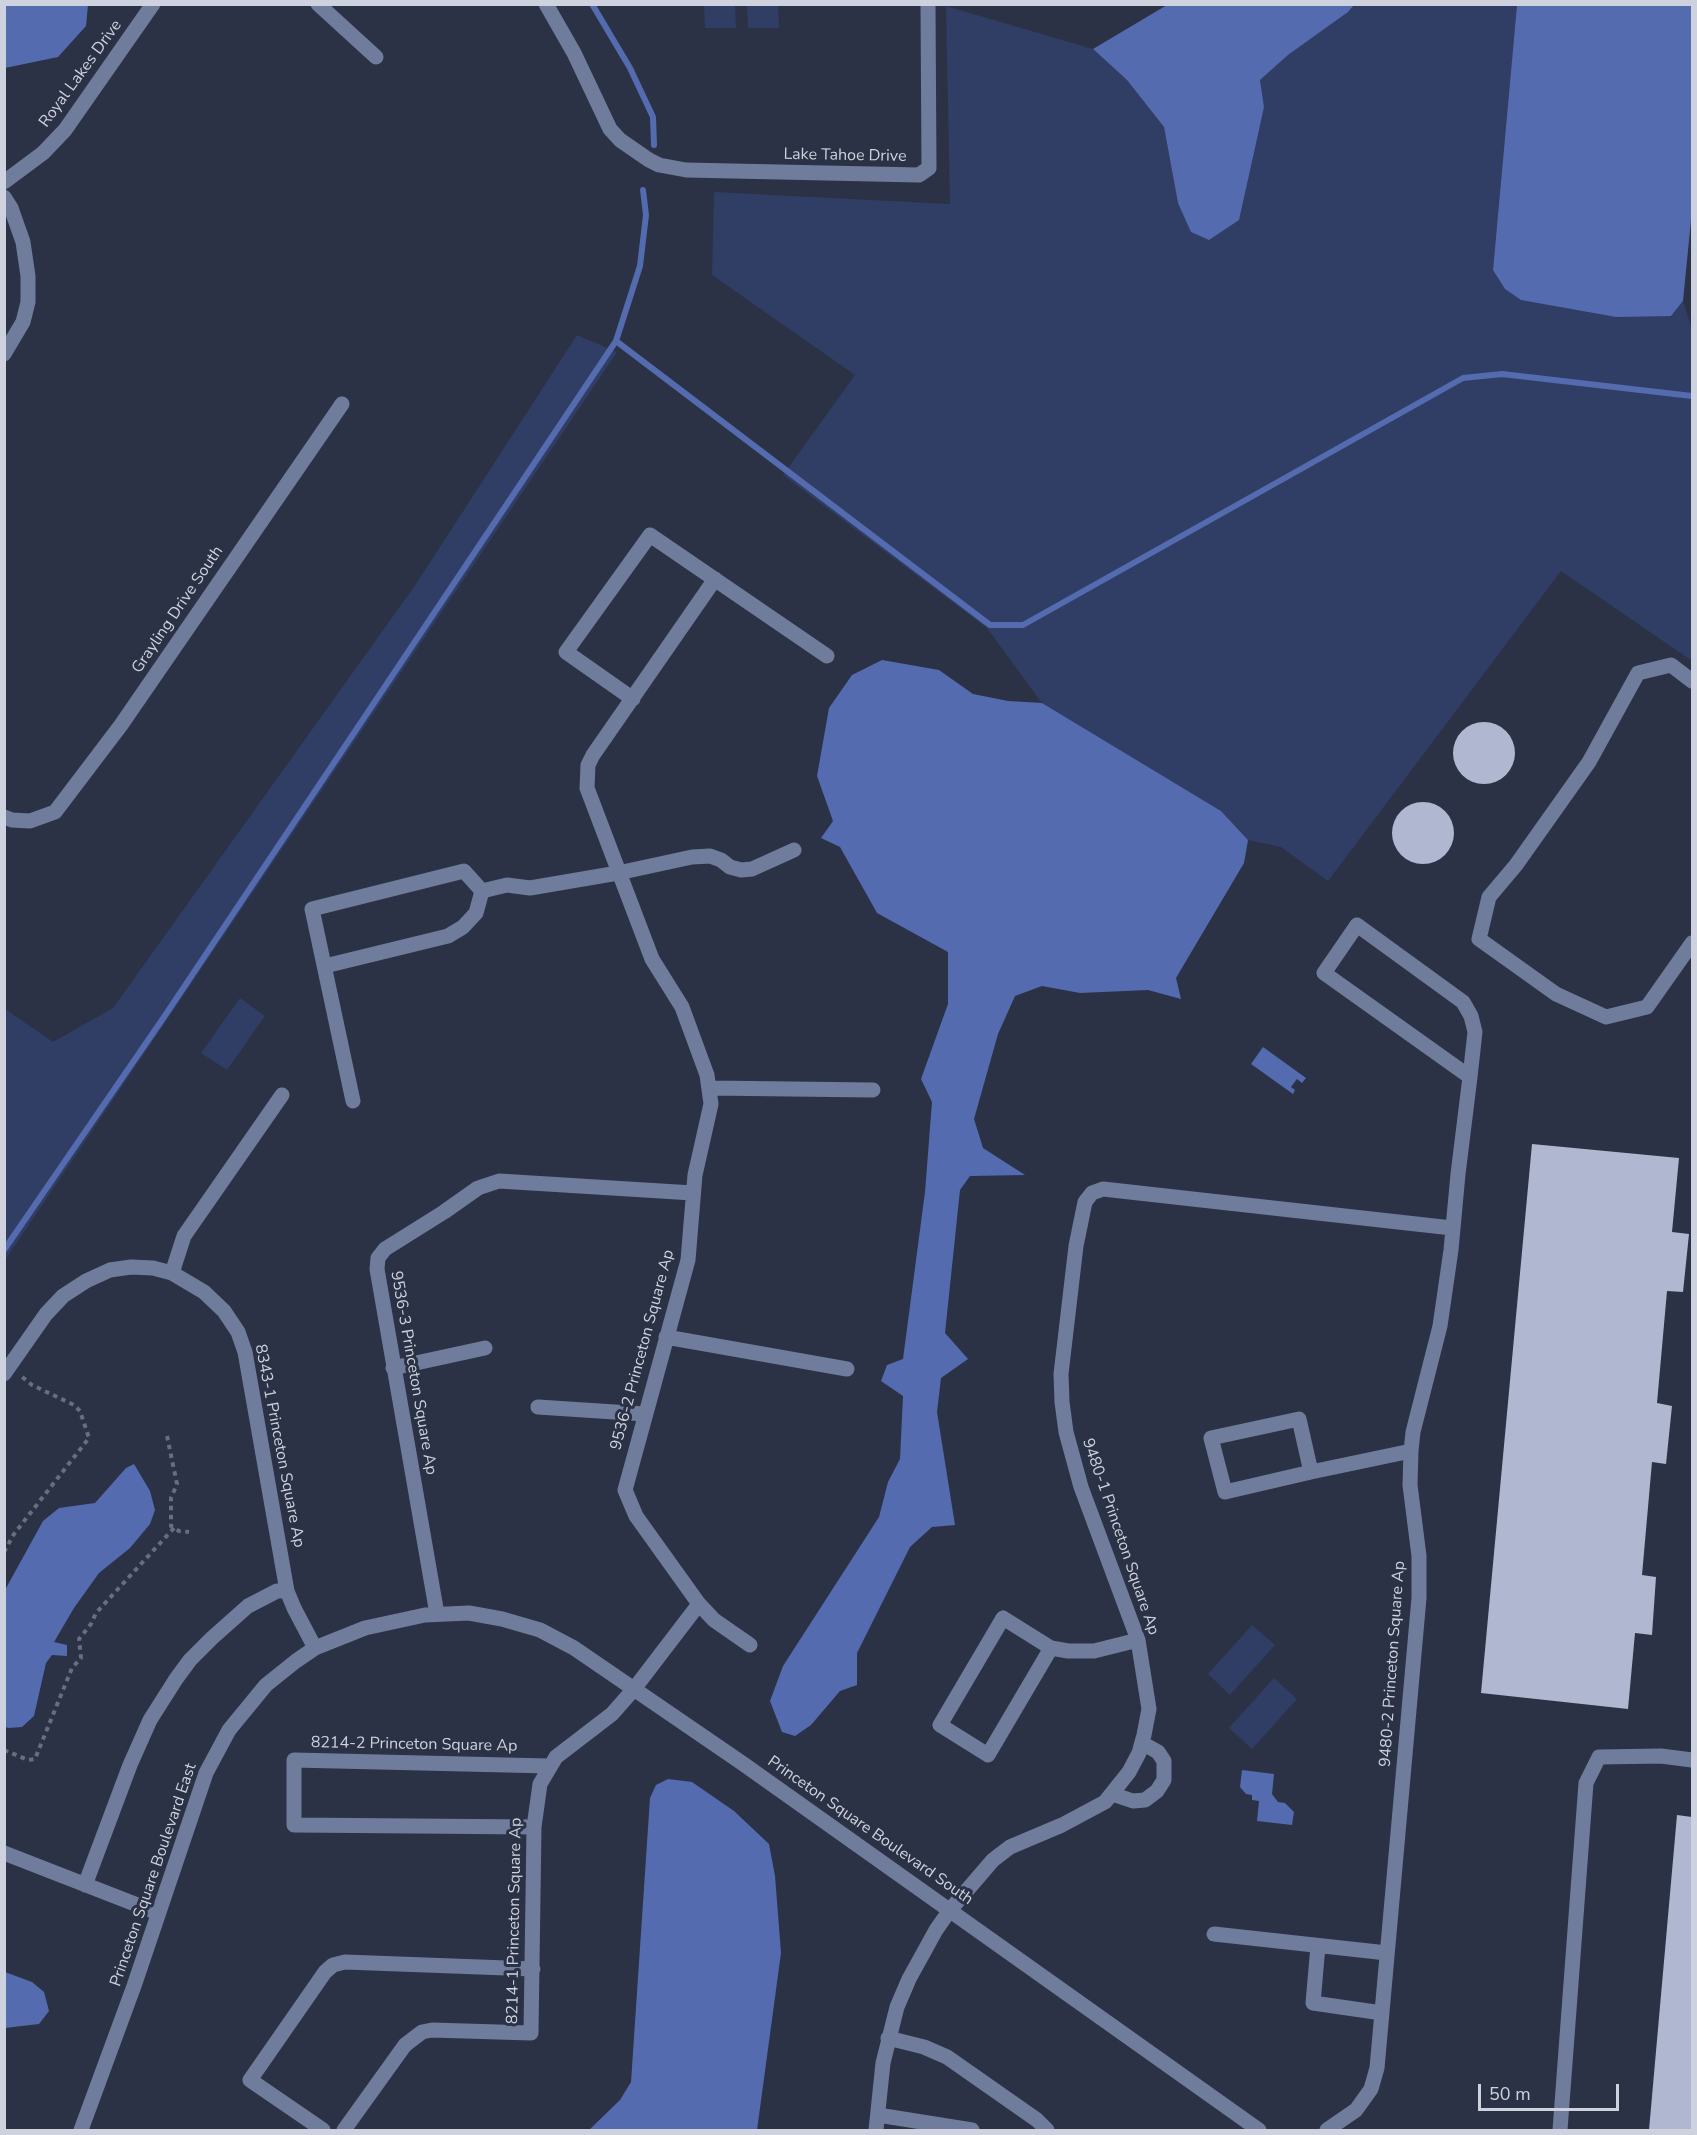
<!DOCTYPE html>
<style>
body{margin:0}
#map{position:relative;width:1697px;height:2135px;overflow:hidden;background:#2b3245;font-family:"Nunito Sans",sans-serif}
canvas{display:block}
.frame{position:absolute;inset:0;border:6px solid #cdd2de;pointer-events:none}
.scale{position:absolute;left:1478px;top:2084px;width:141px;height:27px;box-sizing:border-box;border:3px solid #cdd2de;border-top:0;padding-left:8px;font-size:18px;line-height:21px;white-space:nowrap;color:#cdd2de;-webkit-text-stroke:4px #2b3245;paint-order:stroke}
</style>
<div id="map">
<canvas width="1697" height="2135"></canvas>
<div class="frame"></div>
<div class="scale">50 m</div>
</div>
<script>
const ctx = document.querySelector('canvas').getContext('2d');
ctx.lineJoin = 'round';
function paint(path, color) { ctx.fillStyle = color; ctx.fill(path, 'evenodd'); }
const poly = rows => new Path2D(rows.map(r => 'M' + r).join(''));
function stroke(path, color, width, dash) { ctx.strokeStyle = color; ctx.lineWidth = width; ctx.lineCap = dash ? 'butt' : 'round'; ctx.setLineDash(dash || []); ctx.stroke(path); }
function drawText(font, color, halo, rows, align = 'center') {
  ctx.font = font + ' "Nunito Sans",sans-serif'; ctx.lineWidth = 6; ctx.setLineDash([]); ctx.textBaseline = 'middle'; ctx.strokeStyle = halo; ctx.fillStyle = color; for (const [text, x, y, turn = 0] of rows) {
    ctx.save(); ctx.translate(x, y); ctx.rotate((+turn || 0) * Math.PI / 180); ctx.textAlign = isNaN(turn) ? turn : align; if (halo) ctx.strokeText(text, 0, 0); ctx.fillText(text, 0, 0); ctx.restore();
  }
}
paint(poly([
 [704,5,735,5,736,28,705,28],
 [747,5,778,5,779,28,748,28],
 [1354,5,1517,5,1493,270,1671,316,1683,301,1692,329,1692,661,1561,571,1328,881,1281,847,1248,840,1221,811,1042,703,987,628,783,475,855,375,712,275,714,192,950,204,946,6,1093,49,1127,80,1164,127,1178,203,1264,107,1260,80,1288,55,1348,12],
 [577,335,617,352,5,1260,5,1009,53,1042,113,1008,416,584],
 [240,998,265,1016,227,1070,201,1053],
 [1252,1625,1275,1645,1230,1695,1208,1674],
 [1274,1678,1297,1699,1252,1749,1229,1728]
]), '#303d64');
paint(poly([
 [5,4,88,5,86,26,58,57,5,68],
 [1167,5,1354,5,1348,12,1288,55,1260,80,1264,107,1239,220,1209,240,1191,232,1178,203,1164,127,1127,80,1093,49],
 [1517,5,1692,5,1692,210,1683,301,1671,316,1616,317,1521,300,1505,289,1493,270],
 [882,660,939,670,973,694,1008,701,1042,703,1221,811,1248,840,1244,863,1176,978,1181,999,1148,990,1080,993,1042,986,1015,996,998,1034,974,1119,983,1148,1025,1175,970,1176,960,1190,945,1333,968,1359,941,1378,937,1412,955,1525,932,1527,910,1547,857,1653,857,1685,840,1691,811,1725,795,1736,782,1732,770,1701,783,1666,879,1517,888,1482,900,1459,903,1396,881,1381,887,1365,903,1359,925,1192,932,1102,921,1079,948,1004,948,952,877,913,840,847,821,838,833,821,817,776,829,708,852,675],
 [1263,1047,1306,1078,1302,1083,1297,1079,1291,1087,1295,1090,1293,1094,1251,1064],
 [134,1464,150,1491,155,1510,150,1524,130,1548,99,1573,74,1608,54,1642,67,1645,67,1656,52,1655,46,1663,34,1716,22,1727,8,1728,4,1726,5,1590,43,1521,59,1508,95,1503,126,1468],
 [1242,1770,1274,1774,1272,1794,1278,1802,1285,1803,1294,1812,1292,1825,1257,1821,1259,1801,1252,1800,1252,1795,1246,1794,1240,1787],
 [668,1779,692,1782,734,1811,769,1844,775,1876,781,1953,757,2130,589,2130,620,2100,631,2082,650,1798,656,1785],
 [5,1972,32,1982,44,1992,49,2011,39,2024,5,2028]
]), '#546bb0');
stroke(poly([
 [592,4,630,68,653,117,654,145],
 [616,341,990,625,1023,625,1463,378,1502,374,1692,396],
 [4,1250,164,1017,616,341,640,266,646,215,643,190]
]), '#546bb0', 6);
paint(poly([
 '1453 753a31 31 0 1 1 62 0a31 31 0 1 1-62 0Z',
 '1392 833a31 31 0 1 1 62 0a31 31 0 1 1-62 0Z',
 [1532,1144,1679,1158,1672,1232,1689,1234,1683,1292,1667,1291,1657,1403,1672,1406,1666,1464,1652,1462,1642,1575,1656,1577,1652,1635,1635,1633,1628,1709,1481,1693],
 [1677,1815,1692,1817,1692,2130,1649,2130]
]), '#afb8d0');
stroke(poly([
 [167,1436,177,1484,171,1498,171,1526,179,1531,189,1532],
 [4,1552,14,1534,89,1438,80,1411,74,1405,32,1385,21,1376],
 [4,1750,28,1760,35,1759,72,1668,81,1658,79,1639,91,1624,96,1613,174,1528]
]), '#686e7e', 4, [4.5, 4.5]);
stroke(poly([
 [318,4,376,57],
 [546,4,574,53,610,129,620,140,649,160,659,165,686,170,919,175,929,168,928,4],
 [4,182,43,153,65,130,153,4],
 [4,197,11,208,23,242,28,276,28,302,23,322,4,354],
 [715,579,593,755,588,765,587,788,652,959,682,1007,707,1075,711,1104,695,1175,688,1260,625,1490,636,1516,699,1604,714,1620,750,1645],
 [1692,681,1671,665,1638,673,1589,762,1516,865,1489,897,1479,939,1556,994,1606,1017,1647,1007,1692,943],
 [633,699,566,652,650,535,827,656],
 [4,817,12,820,30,821,55,812,121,725,342,404],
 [482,891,507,885,530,888,618,873,692,857,710,856,721,860,730,867,741,870,752,869,794,850],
 [325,966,448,936,463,927,476,913,482,891],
 [709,1088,873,1090],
 [353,1101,312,909,464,871,482,891],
 [172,1273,184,1236,282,1095],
 [666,1337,847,1369],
 [393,1368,485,1348],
 [4,1374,46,1314,63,1296,86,1281,110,1270,131,1267,153,1268,172,1273,204,1292,224,1311,238,1332,245,1352,287,1591,294,1608,315,1648],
 [538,1407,645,1414],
 [1299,1419,1311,1472,1225,1492,1211,1438,1299,1419],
 [1311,1472,1411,1451],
 [437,1614,377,1269,378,1258,385,1249,444,1212,478,1188,499,1181,693,1193],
 [1003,1618,1051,1648,988,1755,940,1725,1003,1618],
 [1051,1648,1068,1651,1094,1651,1138,1640],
 [1112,1794,1133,1801,1145,1800,1157,1791,1164,1780,1164,1761,1158,1752,1142,1743],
 [534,1827,294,1825,294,1760,549,1766],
 [4,1853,158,1913],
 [85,1885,130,1765,150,1720,176,1679,190,1660,212,1638,248,1606,277,1591,287,1591],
 [1214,1934,1387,1953],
 [1318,1946,1313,2003,1382,2013],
 [888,2038,924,2047,947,2057,1037,2120,1047,2130],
 [878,2115,972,2130],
 [81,2130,134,1986,206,1773,229,1730,266,1685,296,1661,315,1648,365,1628,425,1615,469,1613,502,1619,540,1630,574,1648,742,1763,1259,2130],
 [323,2130,250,2080,325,1972,333,1965,345,1962,533,1969],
 [344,2130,405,2045,422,2032,432,2030,531,2033,534,1827,540,1784,556,1757,612,1714,634,1689,699,1604],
 [876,2130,883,2063,897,2007,909,1979,936,1930,950,1910,993,1860,1010,1847,1062,1825,1105,1802,1129,1772,1139,1753,1144,1735,1149,1709,1138,1640,1081,1487,1066,1432,1062,1402,1061,1374,1076,1246,1085,1202,1092,1193,1103,1189,1452,1228],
 [1327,2130,1356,2110,1371,2089,1377,2068,1419,1598,1419,1556,1410,1485,1411,1451,1413,1432,1440,1326,1451,1250,1458,1174,1470,1077,1475,1032,1471,1016,1463,1002,1357,925,1324,973,1470,1077],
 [1560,2130,1586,1783,1599,1757,1661,1756,1692,1760]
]), '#707c9c', 15);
drawText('16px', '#cdd2de', '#2b3245', [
 ["Royal Lakes Drive",81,74,-54],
 ["Lake Tahoe Drive",845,156,1],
 ["Grayling Drive South",178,610,-56],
 ["9536-2 Princeton Square Ap",643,1350,-75],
 ["9536-3 Princeton Square Ap",413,1373,80],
 ["8343-1 Princeton Square Ap",279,1446,79],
 ["9480-1 Princeton Square Ap",1120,1537,71],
 ["9480-2 Princeton Square Ap",1393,1664,-86],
 ["8214-2 Princeton Square Ap",414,1745,1],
 ["Princeton Square Boulevard South",870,1831,35],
 ["Princeton Square Boulevard East",154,1875,-71],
 ["8214-1 Princeton Square Ap",515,1921,-89]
]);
</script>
